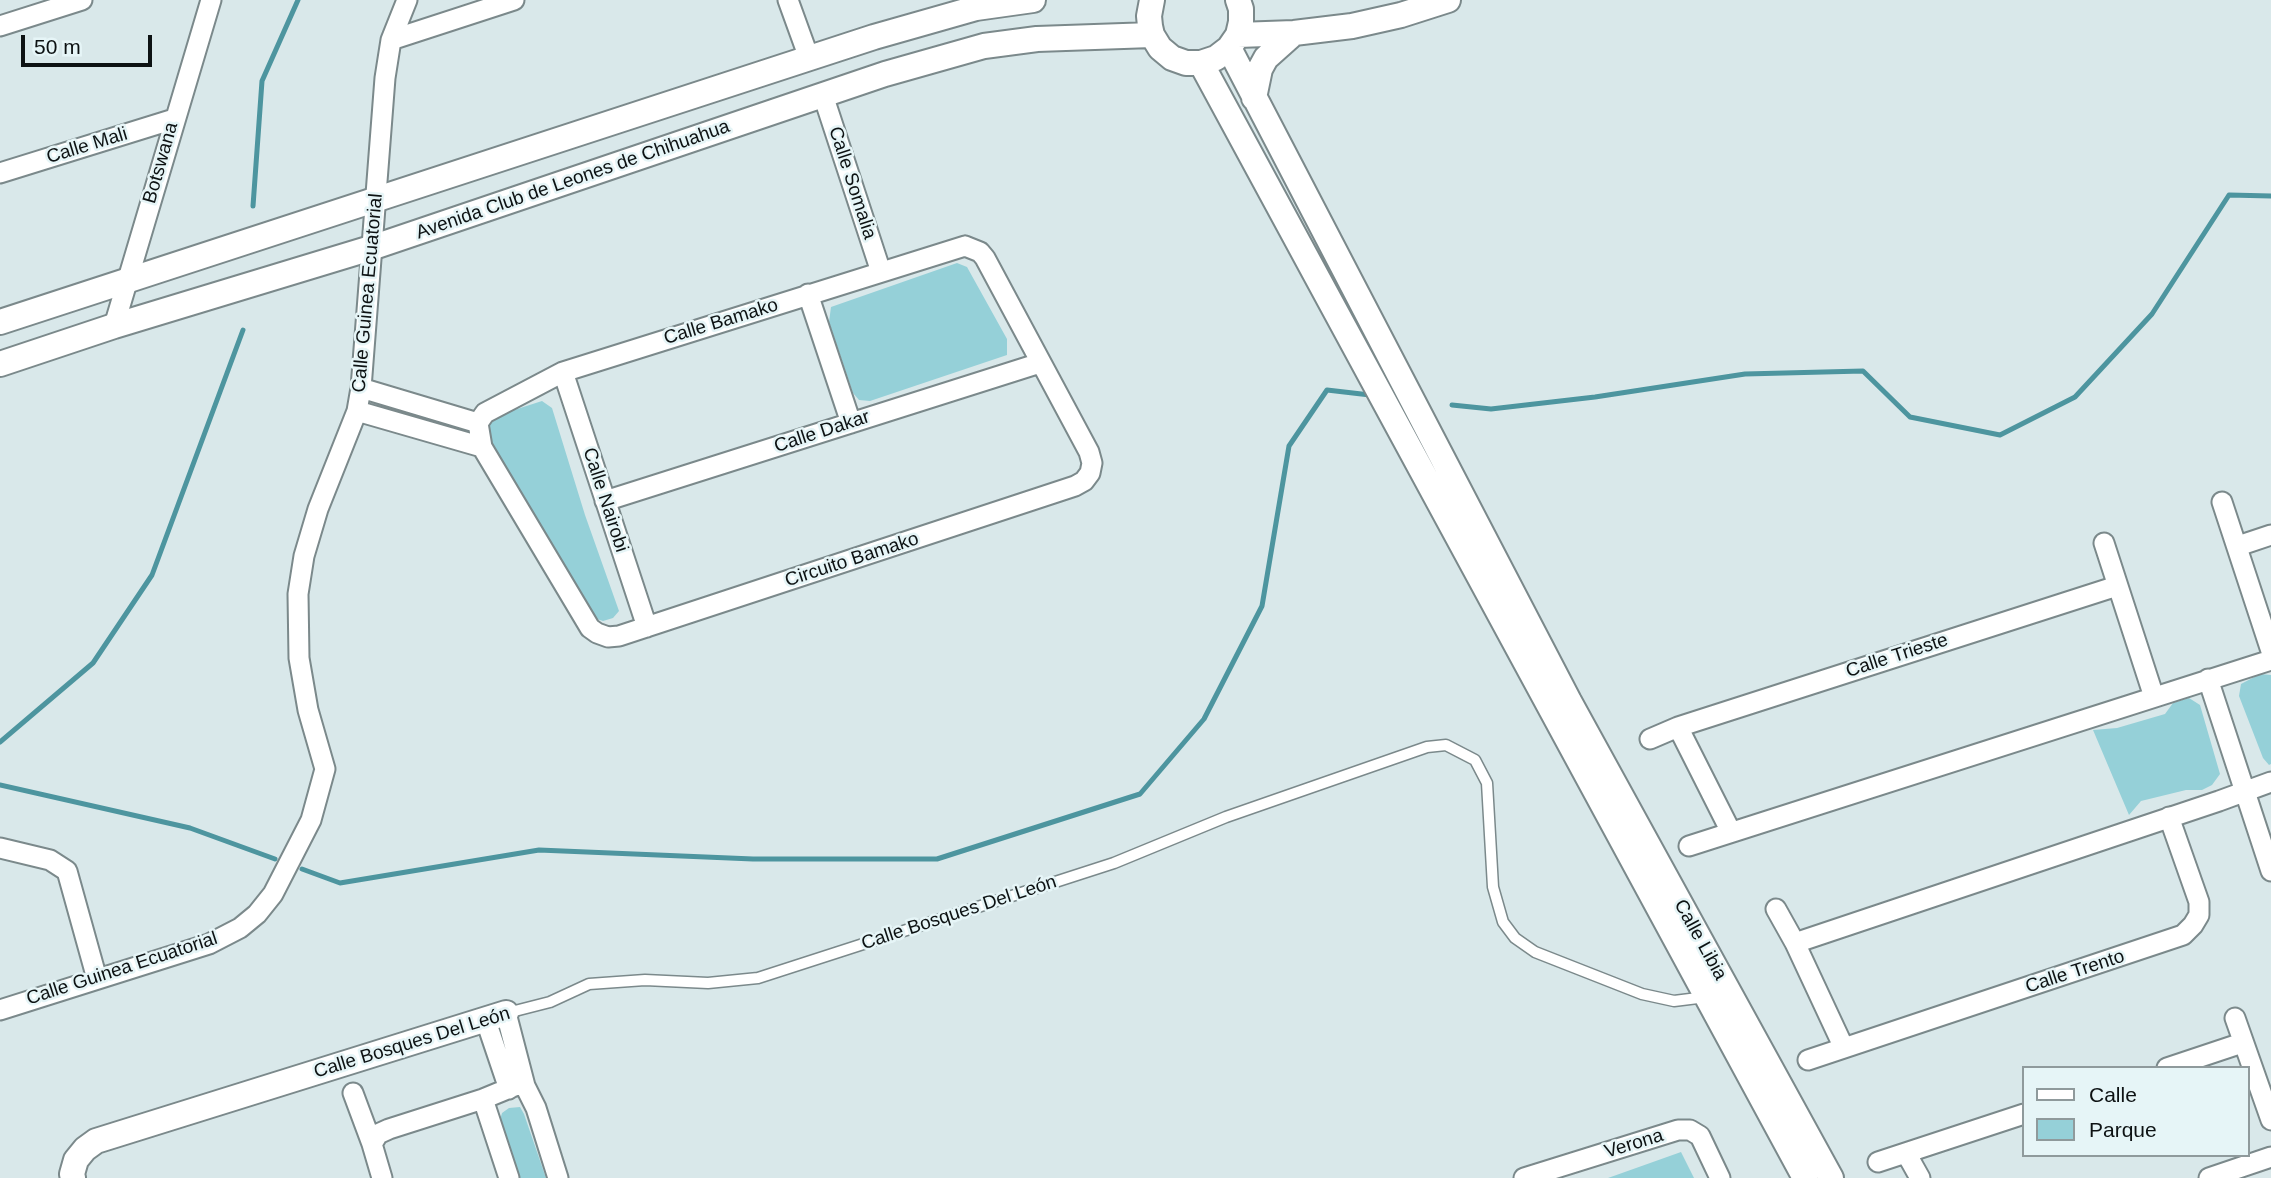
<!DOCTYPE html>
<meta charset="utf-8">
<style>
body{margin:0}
#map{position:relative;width:2271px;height:1178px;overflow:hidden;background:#d9e8ea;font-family:Arial,sans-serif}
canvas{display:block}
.legend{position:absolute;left:2022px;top:1066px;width:228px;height:91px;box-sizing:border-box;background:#e6f5f7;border:2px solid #8f9a9c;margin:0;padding:9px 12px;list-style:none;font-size:21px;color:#0d1213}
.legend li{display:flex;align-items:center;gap:14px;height:35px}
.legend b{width:35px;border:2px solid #8f9a9c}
.scale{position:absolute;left:21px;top:35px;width:131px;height:32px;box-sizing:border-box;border:4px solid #0d1213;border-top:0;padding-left:9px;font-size:21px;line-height:24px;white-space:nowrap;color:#0d1213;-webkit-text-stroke:5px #e6f5f7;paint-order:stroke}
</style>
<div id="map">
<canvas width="2271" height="1178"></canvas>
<ul class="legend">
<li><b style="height:9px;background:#fff"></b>Calle</li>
<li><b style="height:19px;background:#95d0d8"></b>Parque</li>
</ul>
<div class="scale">50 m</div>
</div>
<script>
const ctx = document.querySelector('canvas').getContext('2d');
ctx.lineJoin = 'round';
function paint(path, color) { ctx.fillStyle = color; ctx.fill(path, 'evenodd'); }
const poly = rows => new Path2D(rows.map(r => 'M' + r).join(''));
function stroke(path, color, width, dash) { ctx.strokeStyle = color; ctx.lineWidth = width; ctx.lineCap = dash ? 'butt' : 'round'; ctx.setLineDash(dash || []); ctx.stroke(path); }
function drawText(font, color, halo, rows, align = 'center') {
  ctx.font = font + ' Arial,sans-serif'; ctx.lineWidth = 5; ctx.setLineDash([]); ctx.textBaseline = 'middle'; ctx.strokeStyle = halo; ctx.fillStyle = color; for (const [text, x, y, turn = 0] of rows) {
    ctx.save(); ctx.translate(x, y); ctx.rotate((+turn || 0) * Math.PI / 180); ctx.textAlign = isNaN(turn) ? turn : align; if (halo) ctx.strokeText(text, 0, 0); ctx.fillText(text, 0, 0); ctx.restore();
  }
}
paint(poly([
 [957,263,967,267,1007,339,1007,355,870,401,859,400,853,393,829,322,831,307],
 [542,401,552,408,585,515,619,611,613,618,603,621,597,619,485,433,486,419],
 [2260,674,2271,675,2271,764,2269,765,2263,758,2239,696,2241,684],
 [2189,698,2200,705,2220,774,2212,785,2202,790,2186,790,2141,801,2129,815,2093,730,2117,728,2165,714,2173,703],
 [520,1107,524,1114,546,1178,519,1178,500,1120,502,1113,509,1108],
 [1681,1152,1694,1178,1608,1178]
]), '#95d0d8');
stroke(poly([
 [253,206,262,81,298,0],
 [1452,405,1491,409,1595,397,1745,374,1863,371,1910,417,2000,435,2075,397,2152,314,2229,195,2271,196],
 [0,742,93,663,152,575,243,330],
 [0,785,190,828,275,859],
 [302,869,340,883,539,850,753,859,937,859,1140,794,1204,719,1262,606,1289,446,1327,390,1370,395]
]), '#4d959f', 5);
const service = poly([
 [507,1013,550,1002,589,984,645,980,708,983,758,978,1114,863,1226,817,1427,747,1446,745,1475,760,1487,783,1493,887,1503,922,1515,938,1535,952,1642,994,1674,1001,1706,997]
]);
const minor = poly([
 [788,0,809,58],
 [0,26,82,0],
 [391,40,514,0],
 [823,95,881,272],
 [0,173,174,119],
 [965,246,980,252,985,258,1089,452,1092,463,1090,473,1084,481,1075,486,619,636,608,637,597,633,590,628,482,447,478,423,485,413,563,372,965,246],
 [808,294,851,423],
 [114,326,211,0],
 [563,372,647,627],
 [361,388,478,423],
 [357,411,482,447],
 [605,501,1040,363],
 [2222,502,2271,651],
 [2104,543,2154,697],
 [2238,546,2271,535],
 [2208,679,2271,871],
 [1678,727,1731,832],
 [1650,739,1678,727,2117,586],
 [1689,846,2271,660],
 [0,848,50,860,67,871,97,979],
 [1776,909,1795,943,1844,1048],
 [1795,943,2219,801,2271,782],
 [0,1010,209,944,240,928,257,914,273,894,311,820,325,769,308,710,299,658,298,594,304,556,318,509,357,411,361,388,385,78,391,40,407,0],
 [506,1013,525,1086],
 [2235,1018,2271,1120],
 [486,1021,509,1089],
 [1808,1060,2183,935,2193,925,2199,915,2199,902,2169,817],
 [2167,1068,2242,1043],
 [353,1093,372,1144,382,1178],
 [483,1099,509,1178],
 [372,1144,378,1134,389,1129,483,1099,517,1085,525,1086,536,1108,558,1178],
 [1906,1153,1920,1178],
 [1878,1162,2024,1114],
 [1524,1178,1678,1130,1690,1130,1700,1136,1720,1178],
 [2209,1178,2271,1157]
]);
const tertiary = poly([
 [1152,0,1149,16,1150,26,1152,35,1160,48,1172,58,1186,63,1201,63,1216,58,1229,48,1238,35,1241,22,1241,9,1238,0],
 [1238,35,1294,33,1352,26,1401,15,1448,0],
 [1229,48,1569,701,1831,1178],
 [1201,63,1805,1178],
 [1254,98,1260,69,1266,58,1294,33],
 [0,322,874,37,976,8,1033,0],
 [0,364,114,326,371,248,885,74,984,46,1037,39,1152,35],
 [73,1178,72,1174,76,1160,85,1149,96,1141,506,1013]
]);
stroke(service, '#7b898b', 13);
stroke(minor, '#7b898b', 23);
stroke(tertiary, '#7b898b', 28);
stroke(service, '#fff', 10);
stroke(minor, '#fff', 19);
stroke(tertiary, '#fff', 24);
drawText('19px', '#0d1213', '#e6f5f7', [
 ["Calle Mali",87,146,-17],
 ["Botswana",161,163,-74],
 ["Avenida Club de Leones de Chihuahua",573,180,-19],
 ["Calle Somalia",852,183,72],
 ["Calle Guinea Ecuatorial",368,293,-85],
 ["Calle Bamako",721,322,-17],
 ["Calle Dakar",822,432,-18],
 ["Calle Nairobi",605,500,72],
 ["Circuito Bamako",852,560,-18],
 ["Calle Trieste",1897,656,-18],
 ["Calle Bosques Del León",959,913,-18],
 ["Calle Libia",1700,940,61],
 ["Calle Guinea Ecuatorial",122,969,-18],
 ["Calle Trento",2075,972,-18],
 ["Calle Bosques Del León",412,1043,-17],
 ["Verona",1634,1144,-17]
]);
</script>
